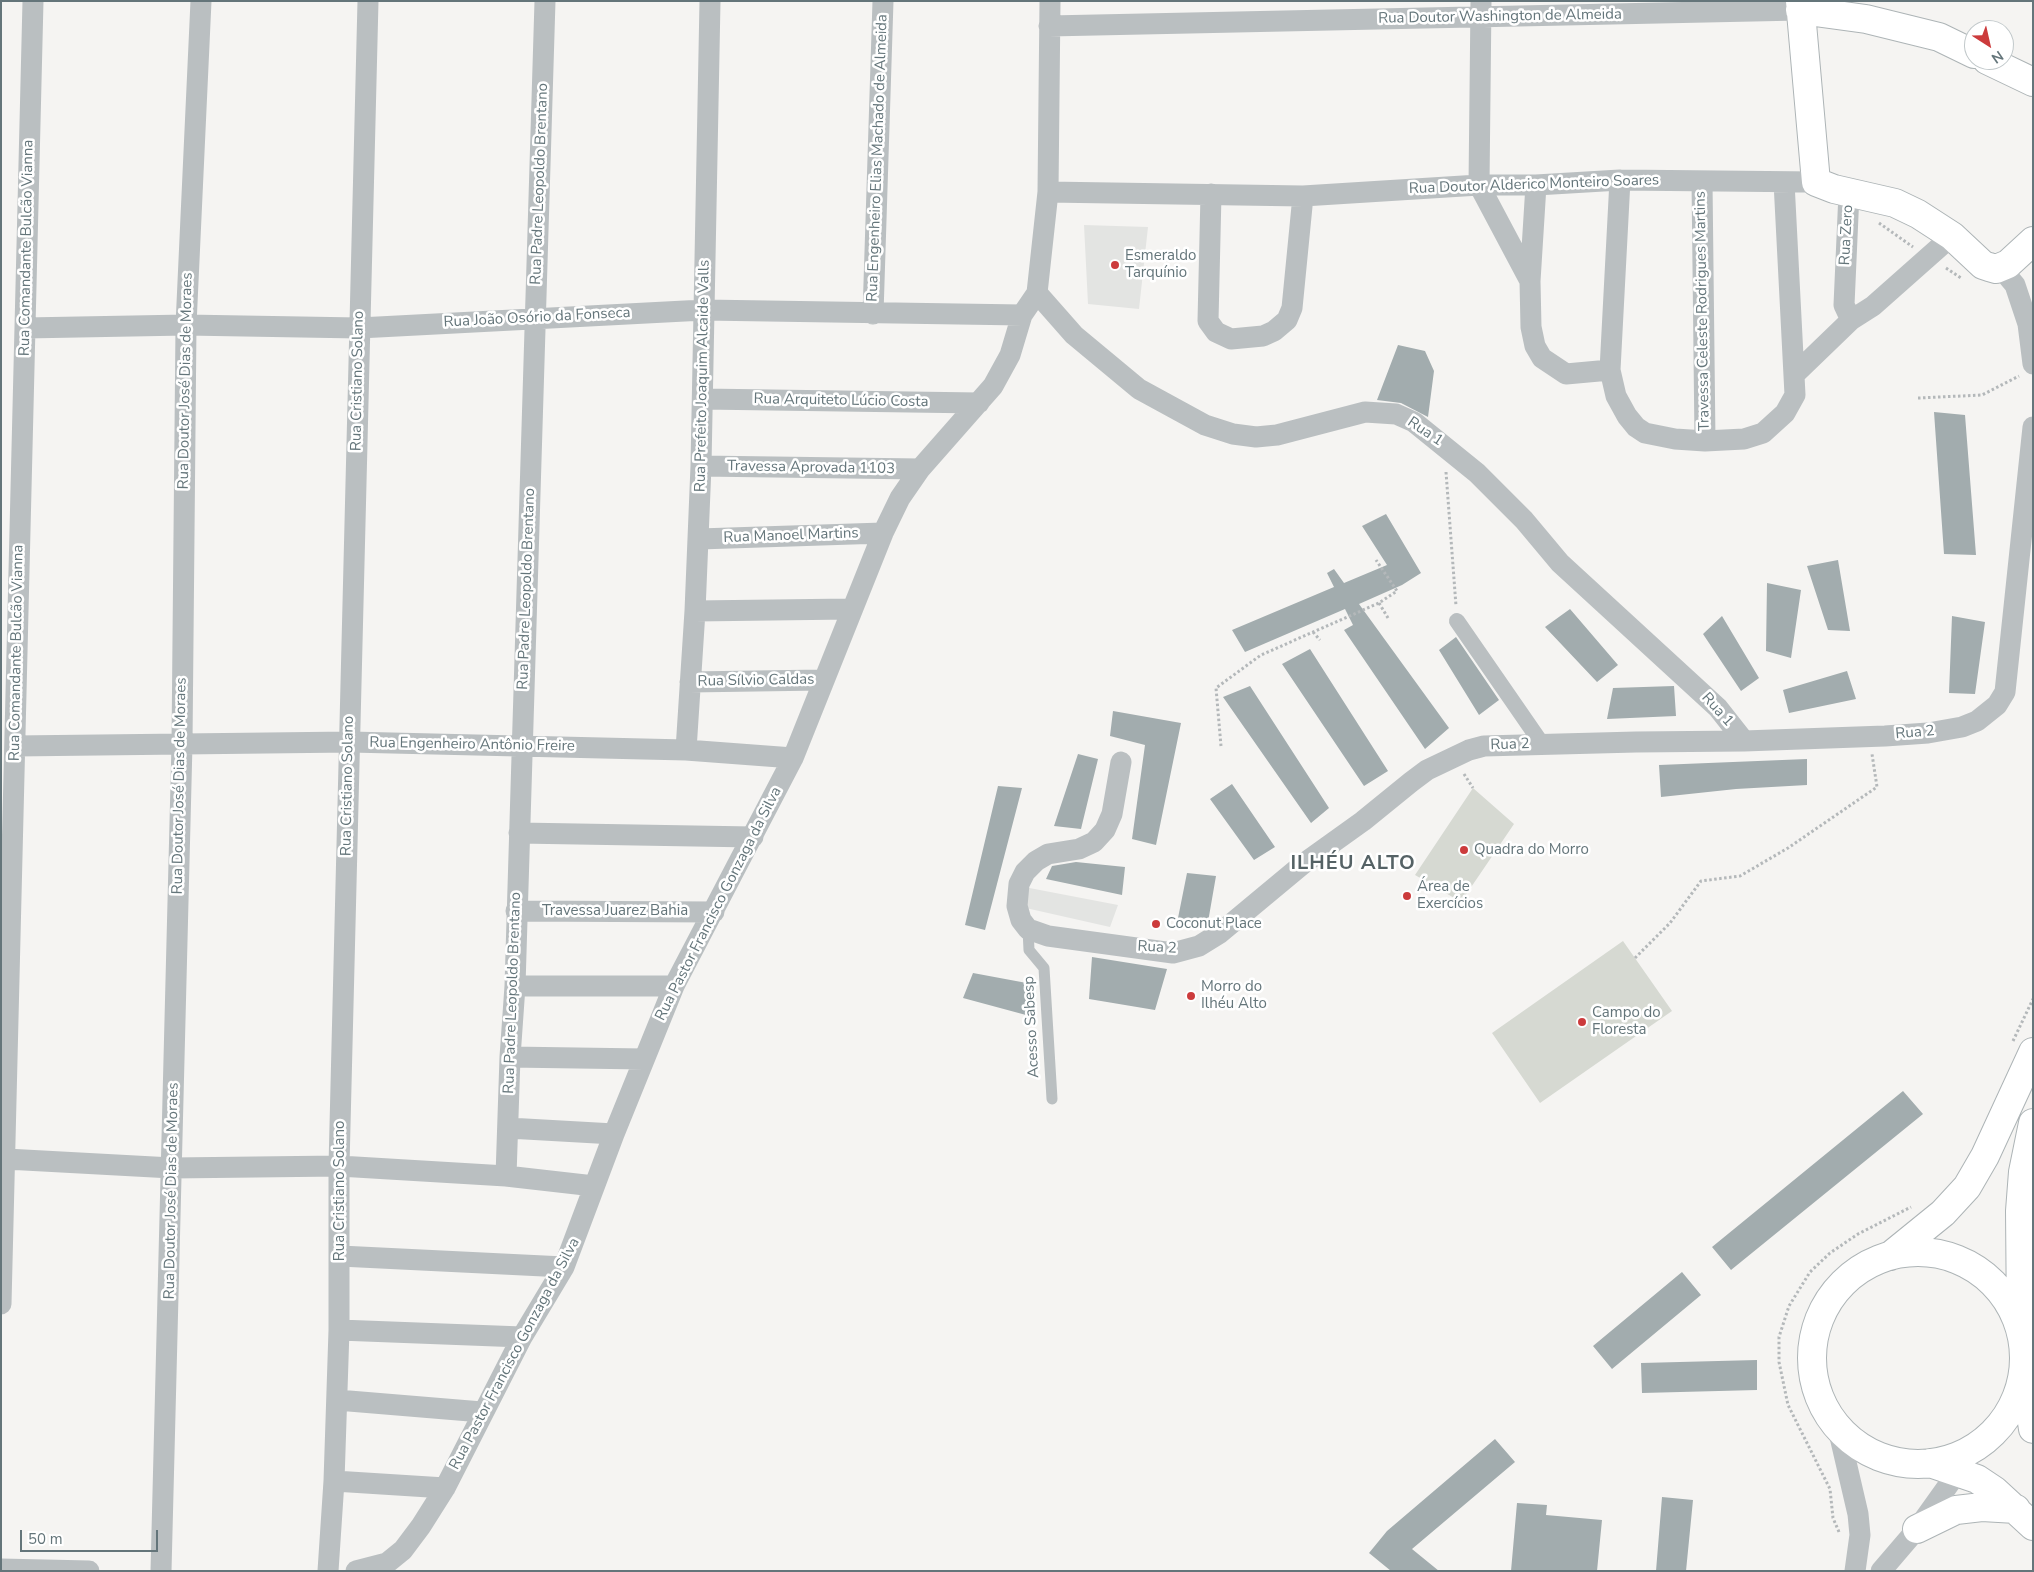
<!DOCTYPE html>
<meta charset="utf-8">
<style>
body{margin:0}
#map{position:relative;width:2034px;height:1572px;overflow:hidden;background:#f5f4f2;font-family:"Nunito Sans",sans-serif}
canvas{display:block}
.frame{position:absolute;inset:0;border:2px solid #64757a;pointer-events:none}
.north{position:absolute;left:1964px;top:20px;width:50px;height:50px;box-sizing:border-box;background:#fff;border:1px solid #c1c8ca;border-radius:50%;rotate:145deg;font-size:14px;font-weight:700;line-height:20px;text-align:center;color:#64757a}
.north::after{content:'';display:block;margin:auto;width:18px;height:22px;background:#cc3b3c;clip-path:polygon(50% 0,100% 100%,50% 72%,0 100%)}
.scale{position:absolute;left:20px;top:1530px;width:138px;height:22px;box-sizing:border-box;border:2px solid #64757a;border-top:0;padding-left:6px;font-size:15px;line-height:18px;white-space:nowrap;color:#64757a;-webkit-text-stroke:4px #fff;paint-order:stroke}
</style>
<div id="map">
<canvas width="2034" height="1572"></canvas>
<div class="frame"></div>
<div class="north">N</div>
<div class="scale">50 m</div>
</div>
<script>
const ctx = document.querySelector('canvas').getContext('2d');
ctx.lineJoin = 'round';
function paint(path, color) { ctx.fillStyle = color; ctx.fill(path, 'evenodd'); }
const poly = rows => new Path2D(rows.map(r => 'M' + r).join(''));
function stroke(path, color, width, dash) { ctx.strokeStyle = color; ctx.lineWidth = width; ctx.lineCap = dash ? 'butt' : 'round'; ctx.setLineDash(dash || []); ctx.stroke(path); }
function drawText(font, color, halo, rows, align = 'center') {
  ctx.font = font + ' "Nunito Sans",sans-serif'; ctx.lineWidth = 5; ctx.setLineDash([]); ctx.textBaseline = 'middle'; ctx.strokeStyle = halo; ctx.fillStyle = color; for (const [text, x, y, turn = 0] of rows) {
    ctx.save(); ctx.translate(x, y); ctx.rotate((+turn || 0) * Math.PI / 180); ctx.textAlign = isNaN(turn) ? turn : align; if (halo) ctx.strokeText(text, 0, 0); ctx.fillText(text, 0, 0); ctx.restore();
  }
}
paint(poly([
 [1084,225,1148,227,1139,309,1088,304],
 [1019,886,1118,905,1110,927,1017,906]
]), '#e3e4e2');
paint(poly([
 [1473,788,1514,824,1461,902,1415,875],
 [1623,941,1672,1011,1540,1103,1492,1033]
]), '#d6d9d2');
paint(poly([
 [1398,345,1425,351,1434,371,1428,417,1401,403,1377,400],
 [1934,412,1965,415,1976,555,1944,554],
 [1386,514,1421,573,1402,585,1359,604,1449,728,1425,749,1344,630,1353,625,1345,609,1245,652,1232,630,1334,587,1327,573,1334,569,1344,583,1387,565,1362,526],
 [1838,560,1850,631,1828,630,1807,566],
 [1767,583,1801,590,1791,658,1766,651],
 [1570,609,1618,665,1597,682,1545,627],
 [1722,616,1759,678,1741,691,1703,634],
 [1952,616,1985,622,1975,694,1949,693],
 [1456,637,1499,700,1479,715,1439,650],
 [1310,649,1388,771,1364,786,1282,664],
 [1847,671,1856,699,1789,713,1783,690],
 [1250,686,1329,808,1311,823,1223,697],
 [1674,686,1676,716,1607,719,1613,688],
 [1113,711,1181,723,1156,845,1132,839,1145,745,1110,736],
 [1078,754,1098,759,1081,829,1054,826],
 [1807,759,1807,785,1736,789,1661,797,1659,765],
 [1232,784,1275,847,1254,860,1210,799],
 [998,786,1022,788,985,930,965,925],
 [1076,862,1125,867,1122,895,1046,879,1052,866],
 [1187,873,1216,876,1208,922,1178,918],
 [1092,957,1167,969,1155,1010,1089,999],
 [973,973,1032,984,1026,1015,963,998],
 [1903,1091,1923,1114,1731,1270,1712,1247],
 [1682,1272,1701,1295,1612,1369,1593,1346],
 [1757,1360,1757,1390,1642,1393,1641,1363],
 [1495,1439,1515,1462,1412,1549,1439,1571,1391,1571,1369,1553,1387,1531],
 [1662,1497,1693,1500,1686,1571,1656,1571],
 [1517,1503,1547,1505,1546,1515,1602,1520,1597,1571,1511,1571]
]), '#a2acae');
const secondary = poly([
 [1800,1,1816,182,1834,189,1895,203,1918,214,1952,236,1983,265,1989,267,1996,269,2008,264,2033,241],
 [1800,10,1866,19,1939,37,1974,54],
 [1987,60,2033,82],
 '1812 1358a106 106 0 1 1 212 0a106 106 0 1 1-212 0Z',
 [1890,1256,1943,1213,1967,1187,1985,1156,2033,1052],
 [2021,1324,2020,1211,2023,1172,2033,1123],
 [2025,1376,2033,1429],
 [1930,1463,1977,1479,1995,1491,2033,1526],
 [1917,1529,1956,1510,1982,1507,2016,1509]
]);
stroke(secondary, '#adb4b6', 30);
stroke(poly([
 [1879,223,1913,247],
 [1946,268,1961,278],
 [1918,398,1982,395,2019,376],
 [1446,472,1456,606],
 [1379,603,1388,618],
 [1313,632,1320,640],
 [1221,746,1216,688,1261,655,1379,603,1397,591,1376,560],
 [1464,774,1473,788],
 [1635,958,1670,923,1701,881,1740,876,1788,848,1877,787,1872,754],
 [2013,1041,2033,999],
 [1839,1532,1833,1518,1830,1489,1788,1405,1779,1362,1779,1337,1789,1306,1810,1272,1830,1253,1858,1234,1911,1207]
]), '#b4b8ba', 3, [2.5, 2.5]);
stroke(poly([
 [1028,929,1029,950,1044,968,1052,1099]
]), '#babfc1', 11);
stroke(poly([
 [1457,621,1542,744]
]), '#babfc1', 16);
stroke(poly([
 [1481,1,1479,185,1530,281],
 [1049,26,1800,10],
 [1620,180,1610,370,1616,396,1627,416,1636,427,1645,433,1675,439,1705,441,1744,439,1763,433,1785,413,1795,395,1784,182],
 [1702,181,1705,441],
 [1536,185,1530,281,1531,327,1535,346,1542,358,1566,374,1610,370],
 [1048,192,1303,196,1479,185,1536,185,1620,180,1816,182],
 [1849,193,1844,305,1851,320,1873,306,1952,236],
 [1211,194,1208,321,1216,332,1231,339,1263,336,1274,331,1287,320,1292,308,1303,196],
 [1996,269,2005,273,2015,285,2028,324,2033,364],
 [1037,293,1074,335,1139,389,1205,425,1233,434,1256,437,1277,435,1365,412,1396,414,1414,422,1477,473,1524,520,1560,563,1718,708,1744,741],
 [873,314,883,1],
 [25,328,186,325,359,328,704,310,1022,315,1037,293,1048,192,1050,1],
 [1794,375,1851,320],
 [703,399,979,403],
 [701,466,920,469],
 [699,539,883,533],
 [695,611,850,609],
 [690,682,822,680],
 [15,746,350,742,686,750,793,758],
 [686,750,695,611,701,466,710,1],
 [1121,762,1112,814,1105,830,1094,842,1079,849,1048,854,1036,861,1025,872,1019,884,1017,906,1021,920,1028,929,1048,936,1173,953,1199,946,1220,933,1303,864,1363,821,1411,782,1427,770,1469,750,1484,746,1636,742,1744,741,1885,736,1928,733,1962,727,1977,721,1997,705,2005,692,2033,427],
 [519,833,753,837],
 [516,911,714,912],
 [515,986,674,986],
 [510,1057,644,1059],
 [508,1128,614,1134],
 [6,1159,172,1168,339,1166,506,1176,594,1186],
 [506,1176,510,1057,515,986,545,1],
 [340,1256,564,1267],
 [1,1304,33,1],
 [339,1330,522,1337],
 [337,1400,482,1412],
 [1838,1428,1858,1514,1860,1535,1855,1571],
 [334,1481,445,1488],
 [1,1569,89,1571],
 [161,1571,182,744,186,325,201,1],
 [328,1571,334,1481,339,1330,339,1166,368,1],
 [356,1571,387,1563,403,1550,421,1526,445,1488,522,1337,564,1267,614,1134,674,986,793,758,883,533,900,498,920,469,993,386,1010,355,1022,315],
 [1881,1571,1917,1529,1977,1445]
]), '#babfc1', 21);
stroke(secondary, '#fff', 28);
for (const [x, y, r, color] of [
 [1115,265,5,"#cc3b3c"],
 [1464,850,5,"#cc3b3c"],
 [1407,896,5,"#cc3b3c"],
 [1156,924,5,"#cc3b3c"],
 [1191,996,5,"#cc3b3c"],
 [1582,1022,5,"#cc3b3c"]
]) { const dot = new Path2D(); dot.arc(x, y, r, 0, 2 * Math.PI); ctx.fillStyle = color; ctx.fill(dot); stroke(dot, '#fff', 2); }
drawText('15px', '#64757a', '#fff', [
 ["Rua Doutor Washington de Almeida",1500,17,-1],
 ["Rua Engenheiro Elias Machado de Almeida",878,158,-88],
 ["Rua Padre Leopoldo Brentano",540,184,-88],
 ["Rua Doutor Alderico Monteiro Soares",1534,185,-2],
 ["Rua Zero",1847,235,-87],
 ["Rua Comandante Bulcão Vianna",27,248,-89],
 ["Travessa Celeste Rodrigues Martins",1703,311,-91],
 ["Rua João Osório da Fonseca",537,318,-3],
 ["Rua Prefeito Joaquim Alcaide Valls",703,376,-89],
 ["Rua Doutor José Dias de Moraes",186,381,-89],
 ["Rua Cristiano Solano",358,381,-89],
 ["Rua Arquiteto Lúcio Costa",841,401,1],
 ["Rua 1",1425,432,34],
 ["Travessa Aprovada 1103",811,468,1],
 ["Rua Manoel Martins",791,536,-2],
 ["Rua Padre Leopoldo Brentano",527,589,-88],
 ["Rua Comandante Bulcão Vianna",17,653,-89],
 ["Rua Sílvio Caldas",756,681,-1],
 ["Rua 1",1717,710,48],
 ["Rua 2",1915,733,-5],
 ["Rua Engenheiro Antônio Freire",472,745,1],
 ["Rua 2",1510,745,-2],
 ["Rua Doutor José Dias de Moraes",180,786,-89],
 ["Rua Cristiano Solano",348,786,-89],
 ["Rua Pastor Francisco Gonzaga da Silva",719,904,-63],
 ["Travessa Juarez Bahia",615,911],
 ["Rua 2",1157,948,3],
 ["Rua Padre Leopoldo Brentano",513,993,-88],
 ["Acesso Sabesp",1032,1027,-93],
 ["Rua Doutor José Dias de Moraes",172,1191,-89],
 ["Rua Cristiano Solano",340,1191,-90],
 ["Rua Pastor Francisco Gonzaga da Silva",515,1354,-62]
]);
drawText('15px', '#64757a', '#fff', [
 ["Esmeraldo",1125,256],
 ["Tarquínio",1125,273],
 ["Quadra do Morro",1474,850],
 ["Área de",1417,887],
 ["Exercícios",1417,904],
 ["Coconut Place",1166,924],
 ["Morro do",1201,987],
 ["Ilhéu Alto",1201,1004],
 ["Campo do",1592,1013],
 ["Floresta",1592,1030]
], 'left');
ctx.letterSpacing = '1px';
drawText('bold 20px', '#556265', '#fff', [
 ["ILHÉU ALTO",1353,864]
]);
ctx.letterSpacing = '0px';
</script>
